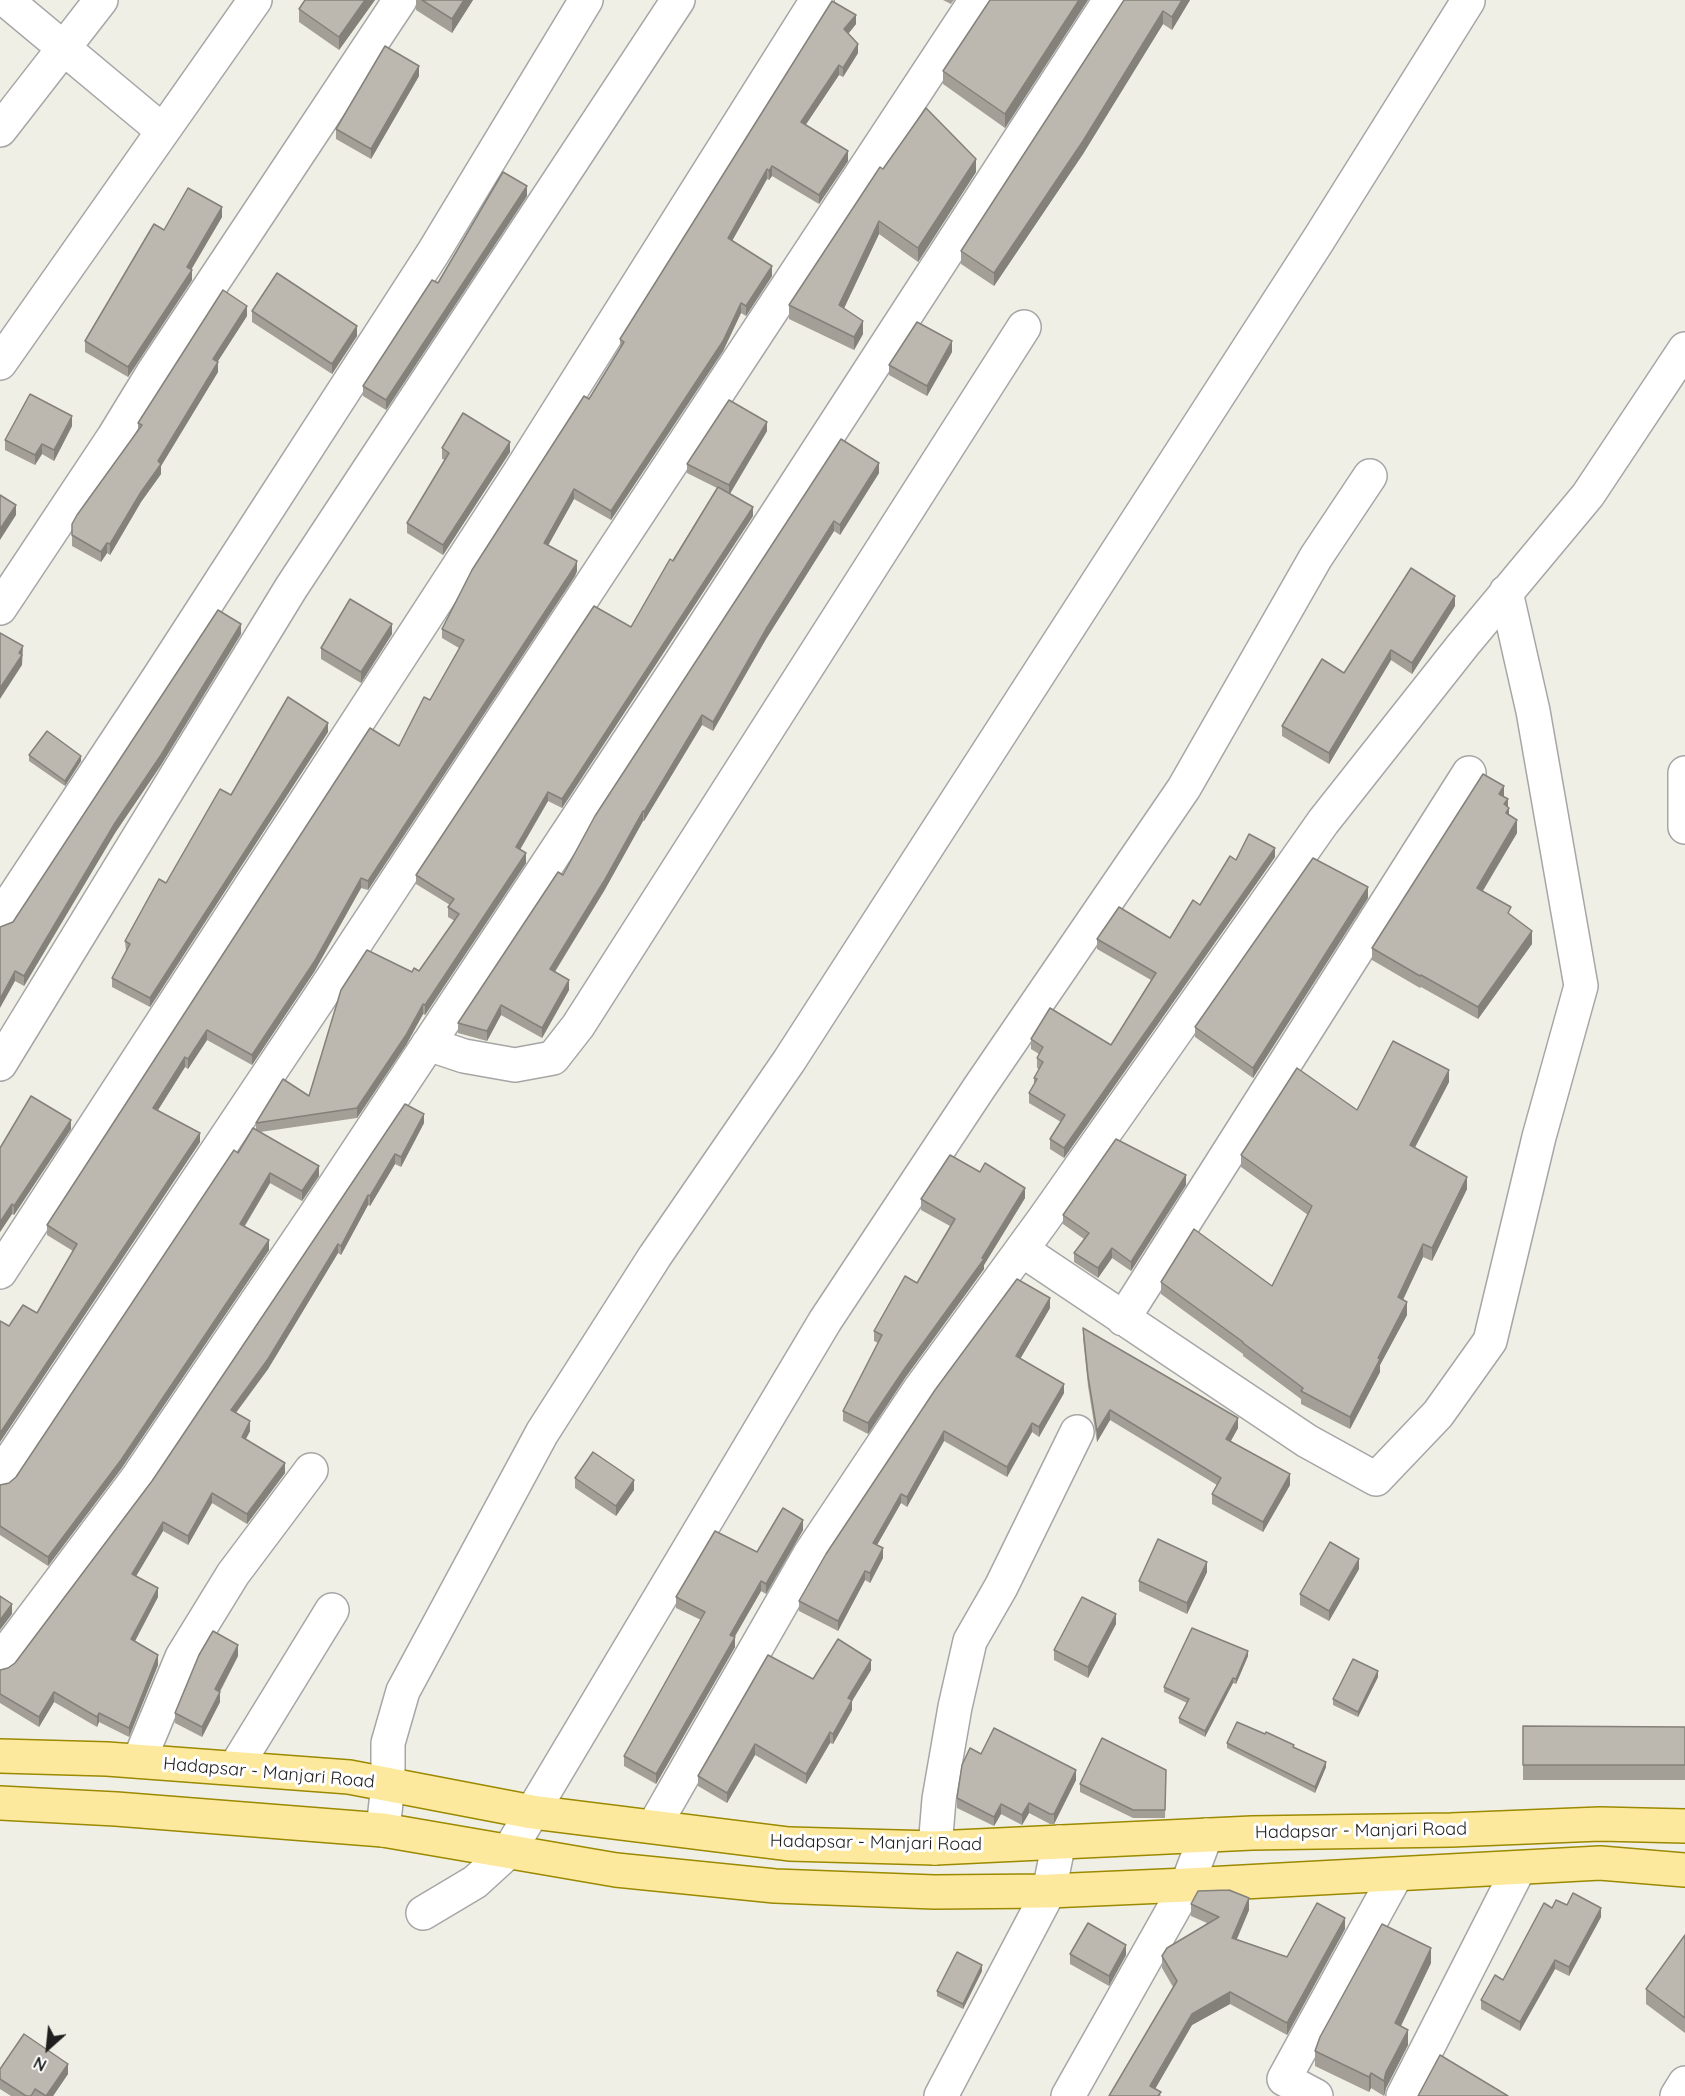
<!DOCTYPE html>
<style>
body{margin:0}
#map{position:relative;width:1685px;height:2096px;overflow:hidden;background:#f0efe6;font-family:Quicksand,sans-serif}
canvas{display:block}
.north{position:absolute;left:18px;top:2018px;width:60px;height:60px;-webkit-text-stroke:4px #fff;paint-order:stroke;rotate:207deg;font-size:16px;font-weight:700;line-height:24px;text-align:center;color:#1f1f1f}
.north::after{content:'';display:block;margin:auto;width:21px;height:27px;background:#1f1f1f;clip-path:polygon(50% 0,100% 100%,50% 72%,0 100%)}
</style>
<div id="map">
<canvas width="1685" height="2096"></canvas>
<div class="north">N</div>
</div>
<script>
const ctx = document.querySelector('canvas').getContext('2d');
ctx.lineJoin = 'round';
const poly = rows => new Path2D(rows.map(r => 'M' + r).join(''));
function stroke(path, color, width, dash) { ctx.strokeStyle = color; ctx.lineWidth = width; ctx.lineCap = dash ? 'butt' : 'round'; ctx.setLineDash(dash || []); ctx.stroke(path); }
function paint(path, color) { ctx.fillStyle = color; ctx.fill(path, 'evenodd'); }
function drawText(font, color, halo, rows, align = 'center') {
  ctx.font = font + ' Quicksand,sans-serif'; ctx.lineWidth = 6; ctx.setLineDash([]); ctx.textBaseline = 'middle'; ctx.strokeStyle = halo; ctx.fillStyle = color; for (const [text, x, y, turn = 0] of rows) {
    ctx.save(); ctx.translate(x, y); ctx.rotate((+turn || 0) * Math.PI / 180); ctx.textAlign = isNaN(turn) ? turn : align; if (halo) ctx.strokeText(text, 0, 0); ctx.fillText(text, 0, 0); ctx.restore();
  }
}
const minor = poly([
 [6,0,163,131],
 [0,130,101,0],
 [0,363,255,0],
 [0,608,113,438,154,371,400,0],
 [1685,773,1685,827],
 [0,918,159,677,433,253,586,0],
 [428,1044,464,1056,515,1065,553,1058,578,1026,1024,327],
 [0,1064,291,588,678,0],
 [1022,1250,1307,1441,1376,1479,1438,1414,1490,1341,1539,1137,1581,986,1533,711,1506,592],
 [0,1272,518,475,817,0],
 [1123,1319,1469,773],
 [0,1476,318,1000,976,0],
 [0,1661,136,1480,316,1214,679,665,1110,0],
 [139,1761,182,1657,233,1574,311,1470],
 [235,1768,332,1610],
 [654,1826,810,1554,920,1389,1044,1219,1323,822,1463,645,1588,495,1685,349],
 [383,1830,388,1784,388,1743,403,1691,542,1433,655,1256,789,1061,1319,239,1468,1],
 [935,1848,939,1799,955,1707,970,1641,1001,1587,1077,1432],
 [423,1913,475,1882,509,1851,825,1321,979,1088,1184,788,1316,557,1370,476],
 [941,2096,1049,1891,1059,1842],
 [1068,2096,1187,1885,1206,1835],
 [1316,2096,1284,2079,1396,1875],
 [1403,2096,1519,1868],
 [1677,2096,1685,2083]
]);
const major = poly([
 [0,1756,107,1759,349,1777,532,1812,789,1844,935,1848,1252,1833,1451,1830,1600,1824,1685,1826],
 [0,1803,116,1809,383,1830,616,1870,775,1886,934,1892,1049,1891,1187,1885,1600,1863,1685,1870]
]);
stroke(minor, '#a6a6a6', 36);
stroke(major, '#9b8900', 36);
stroke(minor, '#fff', 33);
stroke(major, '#fde99d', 33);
paint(poly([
 [375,0,339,50,299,22,299,9],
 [416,0,473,0,452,33,416,10],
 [943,0,954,0,951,4],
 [1088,0,1005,128,943,84,943,71],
 [1124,0,1190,0,1172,30,1163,24,1083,154,994,286,961,264,961,251],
 [832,1,856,24,848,34,858,53,843,77,839,75,805,125,848,161,819,204,772,176,769,180,767,179,732,241,772,276,746,316,741,313,723,351,611,520,574,499,548,545,577,571,575,576,368,890,361,888,314,972,252,1065,207,1040,188,1069,185,1067,158,1110,200,1142,0,1442,0,1321,9,1326,37,1313,73,1251,47,1235,47,1225,399,746,430,700,459,648,442,638,442,629,589,399,620,349,620,339],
 [419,76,371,159,336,139,336,129],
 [883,169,976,172,918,262,879,234,844,308,863,334,854,350,789,319,789,305],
 [527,196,386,410,363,396,363,386,438,283],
 [222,217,191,269,192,280,128,377,85,352,85,341,164,230],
 [252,311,357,336,332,374,252,322],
 [247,316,217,362,218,372,161,466,161,474,141,502,110,555,107,553,101,562,72,546,72,524,138,431,138,423],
 [952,352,927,396,889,375,889,365],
 [72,426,54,461,42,454,35,465,5,450,5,440],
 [767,431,730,494,753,516,562,808,548,801,520,850,526,863,425,1015,423,1014,406,1045,357,1118,260,1132,319,1176,302,1201,270,1183,245,1226,269,1250,121,1469,48,1566,0,1535,0,1485,9,1483,16,1477,238,1153,256,1130,256,1123,309,1096,412,972,419,971,455,921,448,917,448,907,450,905,416,884,416,875,631,627,717,488,687,473,687,464],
 [841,439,879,473,840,535,834,531,766,639,713,731,702,725,644,821,643,821,604,891,555,972,569,990,542,1038,501,1015,487,1041,458,1033,458,1023,563,875],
 [442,448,510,452,443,555,407,533,407,523,445,460,442,459],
 [1455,606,1412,674,1391,660,1329,764,1282,736,1282,726,1344,673],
 [241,634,161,765,115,833,24,986,15,981,13,922],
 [392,634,361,683,321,659,321,648],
 [328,732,150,1007,112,987,112,978,126,951,125,941,166,883,231,795],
 [29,755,81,761,65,786,29,761],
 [1504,797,1508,807,1509,815,1517,833,1483,891,1511,916,1532,944,1478,1019,1421,987,1420,988,1372,960,1372,948],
 [1275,857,1064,1158,1050,1149,1050,1139,1061,1122,1029,1103,1029,1093,1034,1085,1034,1078,1039,1069,1037,1068,1037,1058,1039,1054,1031,1049,1031,1039,1111,1045,1151,980,1097,949,1097,939,1170,938,1200,905,1236,860],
 [1368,898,1253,1078,1195,1037,1195,1027],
 [1449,1082,1415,1147,1467,1189,1432,1261,1423,1257,1403,1300,1407,1315,1380,1365,1380,1372,1350,1429,1301,1404,1301,1399,1243,1356,1243,1354,1161,1294,1161,1282,1272,1286,1308,1215,1241,1167,1241,1155,1357,1110],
 [405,1104,424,1123,401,1167,395,1164,370,1206,368,1205,341,1255,338,1253,268,1369,236,1413,250,1431,246,1439,285,1473,247,1524,212,1503,188,1545,163,1531,136,1576,158,1597,134,1641,158,1665,129,1737,99,1722,97,1727,54,1702,39,1727,0,1703,0,1670,8,1668,15,1663,152,1481],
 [71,1129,14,1215,12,1214,0,1232,0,1148],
 [1186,1185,1131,1271,1112,1258,1098,1278,1074,1262,1074,1253,1084,1239,1063,1224,1063,1215],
 [1025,1198,984,1265,984,1269,905,1378,868,1434,843,1421,843,1411,878,1343,874,1341,874,1331,917,1283,950,1226,921,1210,921,1199],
 [1050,1308,1020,1359,1064,1393,1039,1437,1032,1432,1007,1477,944,1441,907,1507,901,1503,877,1545,883,1558,870,1583,865,1580,838,1631,799,1611,799,1601],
 [1083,1328,1238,1428,1231,1441,1290,1485,1263,1532,1212,1504,1212,1494,1217,1485,1110,1420,1097,1442,1088,1386,1083,1338],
 [575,1478,634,1490,616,1516,575,1488],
 [803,1530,766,1594,761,1591,734,1637,735,1647,656,1784,624,1766,624,1756,701,1620,676,1608,676,1597,757,1552],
 [1359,1569,1329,1621,1300,1605,1300,1594],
 [1207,1572,1187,1614,1139,1591,1139,1581],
 [1116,1624,1088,1678,1054,1660,1054,1650],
 [238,1656,220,1692,220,1702,202,1737,175,1723,175,1713],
 [1248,1656,1236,1684,1233,1683,1205,1737,1179,1723,1179,1718,1187,1703,1164,1692,1164,1687],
 [871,1670,852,1701,852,1710,833,1744,830,1743,806,1784,755,1755,727,1803,698,1786,698,1776,813,1679],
 [1378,1677,1358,1717,1333,1705,1333,1699],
 [1523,1726,1685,1727,1685,1780,1523,1780],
 [1227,1743,1294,1747,1326,1767,1315,1793,1227,1748],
 [981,1754,1076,1780,1054,1824,1050,1824,1029,1813,1022,1825,1001,1814,994,1826,957,1808,957,1798],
 [1166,1770,1165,1818,1133,1818,1080,1792,1080,1784],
 [1191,1904,1249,1910,1237,1939,1287,1957,1345,1929,1287,2035,1230,2004,1192,2025,1155,2089,1161,2096,1109,2096,1173,1987,1162,1968,1162,1956,1207,1923,1191,1916],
 [1567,1905,1601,1917,1569,1976,1555,1969,1520,2031,1481,2009,1481,2000,1503,1980,1552,1908],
 [1685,1935,1685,2033,1646,2004,1646,1989],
 [1070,1954,1126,1955,1109,1986,1070,1964],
 [1431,1963,1401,2026,1408,2045,1386,2088,1384,2096,1371,2088,1369,2092,1315,2066,1315,2051],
 [982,1971,963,2009,937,1996,937,1991],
 [0,2069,68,2074,53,2096,11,2096,0,2089]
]), '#a39e96');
paint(poly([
 [365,0,375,0,339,50,339,37],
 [464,0,473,0,452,33,452,19],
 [1079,0,1088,0,1005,128,1005,114],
 [1182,0,1190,0,1172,30,1172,17],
 [1163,11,1163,24,1083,154,994,286,994,273],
 [856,15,856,24,844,39,844,29],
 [858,44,858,53,843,77,843,68],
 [839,65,839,75,801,132,801,122],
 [419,66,419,76,371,159,371,149],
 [848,151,848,161,819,204,819,195],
 [976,159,976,172,918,262,918,248],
 [772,166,772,176,769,180,769,171],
 [767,169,767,179,728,248,728,238],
 [527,186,527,196,386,410,386,400],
 [222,207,222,217,187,277,187,267],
 [879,221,879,234,839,319,839,305],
 [772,266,772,276,746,316,746,306],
 [192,270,192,280,128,377,128,367],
 [741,303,741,313,723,351,611,520,611,511],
 [247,306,247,316,213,369,213,359],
 [863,321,863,334,854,350,854,337],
 [357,326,357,336,332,374,332,364],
 [952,341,952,352,927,396,927,386],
 [218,362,218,372,161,466,161,474,141,502,110,555,110,544,158,461],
 [72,416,72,426,54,461,54,450],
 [767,422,767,431,729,495,729,485],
 [510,442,510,452,443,555,443,545],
 [42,444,42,454,35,465,35,455],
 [879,463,879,473,840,535,840,525],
 [574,489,574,499,544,553,544,543],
 [16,505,16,515,0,540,0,529],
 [753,507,753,516,562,808,562,799],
 [834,521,834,531,766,639,713,731,713,722,766,629],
 [107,543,107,553,101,562,101,552],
 [577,561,577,571,575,576,368,890,368,881],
 [1455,596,1455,606,1412,674,1412,663],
 [241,624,241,634,161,765,115,833,24,986,24,976,115,823],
 [392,624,392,634,361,683,361,672],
 [23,646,22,665,0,699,0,688],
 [1391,650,1391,660,1329,764,1329,753],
 [702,715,702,725,644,821,644,812],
 [328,723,328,732,150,1007,150,998],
 [81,756,81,761,65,786,65,781],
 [1504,786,1504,799,1499,794],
 [548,792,548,801,516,856,516,847],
 [1508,799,1508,811,1509,808,1509,820,1506,826,1504,804],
 [643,811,643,821,604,891,550,979,550,969],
 [1517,820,1517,833,1477,900,1477,888],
 [1275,848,1275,857,1064,1158,1064,1148],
 [526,853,526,863,425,1015,425,1005],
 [361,878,361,888,314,972,252,1065,252,1055],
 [1368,887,1368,898,1253,1078,1253,1068],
 [1532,931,1532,944,1478,1019,1478,1007],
 [15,971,15,981,0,1008,0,999],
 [569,980,569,990,542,1038,542,1028],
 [423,1004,423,1014,406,1045,357,1118,357,1108],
 [501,1005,501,1015,487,1041,487,1031],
 [207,1030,207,1040,188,1069,188,1059],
 [185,1057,185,1067,153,1118,153,1108],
 [1449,1070,1449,1082,1410,1157,1410,1145],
 [424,1114,424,1123,401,1167,401,1157],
 [71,1120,71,1129,14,1215,14,1206],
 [200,1133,200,1142,0,1442,0,1433],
 [395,1154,395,1164,370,1206,370,1196],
 [319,1166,319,1176,302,1201,302,1191],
 [270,1173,270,1183,240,1233,240,1224],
 [1186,1175,1186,1185,1131,1271,1131,1262],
 [1467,1177,1467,1189,1432,1261,1432,1248],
 [1025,1188,1025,1198,984,1265,984,1269,905,1378,868,1434,868,1423,905,1368,982,1258],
 [368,1195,368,1205,341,1255,341,1246],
 [12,1204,12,1214,0,1232,0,1222],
 [269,1240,269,1250,121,1469,48,1566,48,1557],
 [338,1244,338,1253,268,1369,231,1419,231,1410],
 [1423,1244,1423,1257,1398,1310,1398,1297],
 [1112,1248,1112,1258,1098,1278,1098,1268],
 [1050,1298,1050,1308,1016,1366,1016,1356],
 [1407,1302,1407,1315,1380,1365,1380,1372,1350,1429,1350,1417,1378,1358],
 [1064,1384,1064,1393,1039,1437,1039,1427],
 [1110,1410,1110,1420,1097,1442,1097,1431],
 [1238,1418,1238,1428,1226,1449,1226,1439],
 [250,1421,250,1431,242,1446,242,1437],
 [1032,1423,1032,1432,1007,1477,1007,1467],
 [944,1431,944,1441,907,1507,907,1497],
 [285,1463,285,1473,247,1524,247,1514],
 [1290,1474,1290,1485,1263,1532,1263,1522],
 [634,1480,634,1490,616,1516,616,1506],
 [212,1493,212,1503,188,1545,188,1536],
 [901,1494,901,1503,873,1552,873,1543],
 [803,1520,803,1530,766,1594,766,1584],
 [163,1522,163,1531,132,1583,132,1574],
 [883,1548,883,1558,870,1583,870,1573],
 [1359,1559,1359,1569,1329,1621,1329,1611],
 [1207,1562,1207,1572,1187,1614,1187,1603],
 [865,1571,865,1580,838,1631,838,1621],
 [761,1581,761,1591,730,1645,730,1635],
 [158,1588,158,1597,131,1649,131,1639],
 [12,1604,12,1614,0,1630,0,1620],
 [1116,1614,1116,1624,1088,1678,1088,1667],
 [735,1637,735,1647,656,1784,656,1774],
 [238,1645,238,1656,215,1700,215,1689],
 [1248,1651,1248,1656,1236,1684,1236,1679],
 [158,1655,158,1665,129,1737,129,1728],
 [871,1660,871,1670,852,1701,852,1710,833,1744,833,1734,848,1698],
 [1378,1671,1378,1677,1358,1717,1358,1712],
 [1233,1678,1233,1683,1205,1737,1205,1731],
 [54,1692,54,1702,39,1727,39,1717],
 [220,1692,220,1702,202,1737,202,1727],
 [99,1713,99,1722,97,1727,97,1717],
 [830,1732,830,1743,806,1784,806,1774],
 [755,1744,755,1755,727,1803,727,1793],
 [1326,1762,1326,1767,1315,1793,1315,1787],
 [1076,1770,1076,1780,1054,1824,1054,1814],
 [1029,1803,1029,1813,1022,1825,1022,1815],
 [1001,1804,1001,1814,994,1826,994,1817],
 [1249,1898,1249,1910,1232,1950,1232,1938],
 [1601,1908,1601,1917,1569,1976,1569,1967],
 [1345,1918,1345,1929,1287,2035,1287,2023],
 [1126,1945,1126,1955,1109,1986,1109,1976],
 [1431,1948,1431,1963,1395,2038,1395,2023],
 [1555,1960,1555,1969,1520,2031,1520,2022],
 [982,1965,982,1971,963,2009,963,2004],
 [1230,1992,1230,2004,1192,2025,1151,2096,1150,2086,1192,2014],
 [1408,2030,1408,2045,1386,2088,1384,2096,1384,2081,1386,2072],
 [68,2064,68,2074,53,2096,46,2096],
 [1371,2073,1371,2088,1369,2092,1369,2077]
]), '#84817a');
const building = poly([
 [305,0,365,0,339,37,299,9,305,0],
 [422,0,464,0,452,19,422,0],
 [990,0,1079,0,1005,114,943,71,990,0],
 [1124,0,1182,0,1172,17,1163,11,1083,141,994,273,961,251,1124,0],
 [832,1,856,15,844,29,858,44,843,68,839,65,801,122,848,151,819,195,772,166,769,171,767,169,728,238,772,266,746,306,741,303,723,341,611,511,574,489,544,543,577,561,575,566,368,881,361,878,314,962,252,1055,207,1030,188,1059,185,1057,153,1108,200,1133,0,1433,0,1321,9,1326,23,1305,37,1313,77,1244,47,1225,370,728,399,746,424,697,430,700,464,640,442,629,472,570,584,396,589,399,624,342,620,339,832,1],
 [385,46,419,66,371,149,336,129,385,46],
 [926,108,976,159,918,248,879,221,839,305,863,321,854,337,789,305,880,167,883,169,926,108],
 [503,172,527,186,386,400,363,386,432,280,438,283,503,172],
 [188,188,222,207,187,267,192,270,128,367,85,341,154,224,164,230,188,188],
 [277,273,357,326,332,364,252,311,277,273],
 [223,290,247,306,213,359,218,362,158,461,161,464,141,492,110,544,107,543,101,552,72,535,72,524,77,515,142,425,138,423,223,290],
 [917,322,952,341,927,386,889,365,917,322],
 [30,394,72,416,54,450,42,444,35,455,5,440,30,394],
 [729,400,767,422,729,485,687,464,729,400],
 [463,413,510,442,443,545,407,523,449,453,442,448,463,413],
 [841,439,879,463,840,525,834,521,766,629,713,722,702,715,644,812,643,811,604,881,550,969,569,980,542,1028,501,1005,487,1031,458,1023,558,872,563,875,595,816,841,439],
 [718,487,753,507,562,799,548,792,516,847,526,853,425,1005,423,1004,406,1035,357,1108,256,1123,283,1079,309,1096,341,990,367,950,412,972,414,968,419,971,459,914,448,907,454,899,416,875,594,606,631,627,670,559,673,561,718,487],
 [0,495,16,505,0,529,0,495],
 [1411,568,1455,596,1412,663,1391,650,1329,753,1282,726,1322,659,1344,673,1411,568],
 [350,599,392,624,361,672,321,648,350,599],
 [218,610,241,624,161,755,115,823,24,976,15,971,0,999,0,927,13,922,218,610],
 [0,633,23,646,19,653,22,655,0,688,0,633],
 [288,697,328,723,150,998,112,978,130,944,125,941,159,879,166,883,220,789,231,795,288,697],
 [47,731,81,756,65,781,29,755,47,731],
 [1483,774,1504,786,1499,794,1508,799,1504,804,1509,808,1506,813,1517,820,1477,888,1511,907,1508,913,1532,931,1478,1007,1421,975,1420,976,1372,948,1483,774],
 [1249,834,1275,848,1064,1148,1050,1139,1065,1115,1029,1093,1037,1079,1034,1078,1043,1062,1037,1058,1043,1047,1031,1039,1050,1008,1111,1045,1156,973,1097,939,1119,907,1170,938,1193,900,1200,905,1230,856,1236,860,1249,834],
 [1313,858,1368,887,1253,1068,1195,1027,1313,858],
 [1393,1041,1449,1070,1410,1145,1467,1177,1432,1248,1423,1244,1398,1297,1407,1302,1378,1358,1380,1359,1350,1417,1301,1391,1303,1388,1243,1343,1243,1342,1161,1282,1194,1229,1272,1286,1312,1206,1241,1155,1297,1068,1357,1110,1393,1041],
 [31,1096,71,1120,14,1206,12,1204,0,1222,0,1148,31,1096],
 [405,1104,424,1114,401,1157,395,1154,370,1196,368,1195,341,1246,338,1244,268,1359,231,1410,250,1421,242,1437,285,1463,247,1514,212,1493,188,1536,163,1522,132,1574,158,1588,131,1639,158,1655,129,1728,99,1713,97,1717,54,1692,39,1717,0,1694,0,1670,8,1668,15,1663,152,1481,405,1104],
 [253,1128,319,1166,302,1191,270,1173,240,1224,269,1240,121,1460,48,1557,0,1526,0,1485,9,1483,16,1477,234,1150,238,1153,253,1128],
 [1116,1139,1186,1175,1131,1262,1112,1248,1098,1268,1074,1253,1089,1233,1063,1215,1116,1139],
 [950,1155,980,1172,985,1163,1025,1188,982,1258,984,1259,905,1368,868,1423,843,1411,882,1335,874,1331,905,1276,917,1283,955,1219,921,1199,950,1155],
 [1017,1279,1050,1298,1016,1356,1064,1384,1039,1427,1032,1423,1007,1467,944,1431,907,1497,901,1494,873,1543,883,1548,870,1573,865,1571,838,1621,799,1601,826,1554,935,1390,1017,1279],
 [1083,1328,1238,1418,1226,1439,1290,1474,1263,1522,1212,1494,1221,1478,1110,1410,1097,1431,1088,1376,1083,1328],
 [593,1452,634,1480,616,1506,575,1478,593,1452],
 [783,1508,803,1520,766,1584,761,1581,730,1635,735,1637,656,1774,624,1756,705,1612,676,1597,715,1531,757,1552,783,1508],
 [1158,1539,1207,1562,1187,1603,1139,1581,1158,1539],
 [1330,1542,1359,1559,1329,1611,1300,1594,1330,1542],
 [0,1596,12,1604,0,1620,0,1596],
 [1082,1597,1116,1614,1088,1667,1054,1650,1082,1597],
 [1192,1628,1248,1651,1236,1679,1233,1678,1205,1731,1179,1718,1189,1699,1164,1687,1192,1628],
 [213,1631,238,1645,215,1689,220,1692,202,1727,175,1713,199,1655,213,1631],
 [838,1639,871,1660,848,1698,852,1700,833,1734,830,1732,806,1774,755,1744,727,1793,698,1776,768,1655,813,1679,838,1639],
 [1353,1659,1378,1671,1358,1712,1333,1699,1353,1659],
 [1237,1722,1265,1734,1266,1732,1294,1745,1293,1747,1326,1762,1315,1787,1227,1743,1237,1722],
 [1523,1726,1685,1727,1685,1765,1523,1765,1523,1726],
 [994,1728,1076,1770,1054,1814,1050,1814,1029,1803,1022,1815,1001,1804,994,1817,957,1798,962,1765,970,1748,981,1754,994,1728],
 [1102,1738,1166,1770,1165,1810,1133,1810,1080,1784,1102,1738],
 [1229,1890,1249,1898,1232,1938,1287,1957,1317,1903,1345,1918,1287,2023,1230,1992,1192,2014,1150,2086,1161,2092,1158,2096,1109,2096,1177,1981,1162,1956,1167,1948,1219,1917,1191,1904,1198,1891,1229,1890],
 [1573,1893,1601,1908,1569,1967,1555,1960,1520,2022,1481,2000,1495,1975,1503,1980,1544,1903,1552,1908,1556,1900,1567,1905,1573,1893],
 [1088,1923,1126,1945,1109,1976,1070,1954,1088,1923],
 [1382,1924,1431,1948,1395,2023,1408,2030,1386,2072,1384,2081,1371,2073,1369,2077,1315,2051,1320,2037,1382,1924],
 [1685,1935,1685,2018,1646,1989,1685,1935],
 [957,1952,982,1965,963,2004,937,1991,957,1952],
 [24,2034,68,2064,46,2096,35,2089,31,2096,26,2096,0,2079,0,2069,24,2034],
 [1440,2055,1508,2096,1418,2096,1440,2055]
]);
paint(building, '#bdb8af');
stroke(building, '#84817a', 1.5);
drawText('18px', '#1f1f1f', '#fff', [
 ["Hadapsar - Manjari Road",269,1773,5],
 ["Hadapsar - Manjari Road",1361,1831,-1],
 ["Hadapsar - Manjari Road",876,1843,1]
]);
</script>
